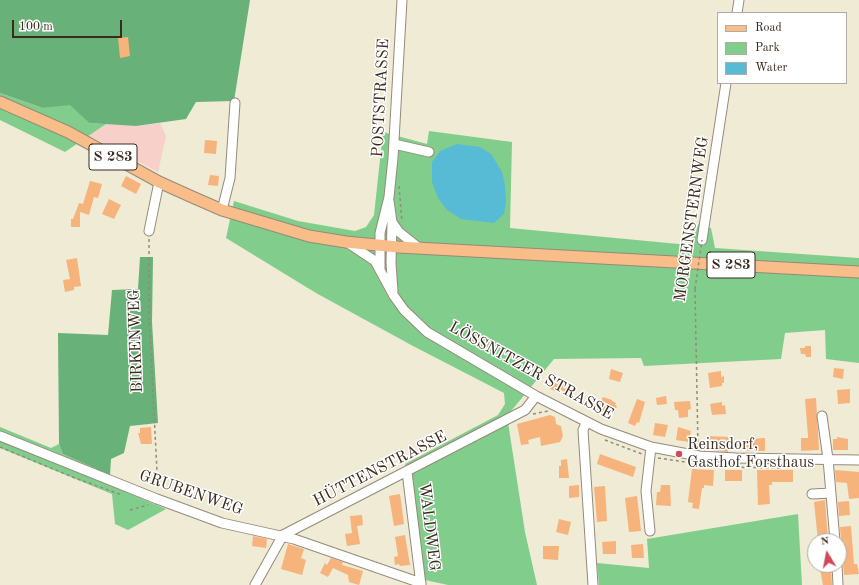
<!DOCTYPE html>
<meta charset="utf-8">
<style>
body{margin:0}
#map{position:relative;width:859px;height:585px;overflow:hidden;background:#efebd4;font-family:"Old Standard TT",serif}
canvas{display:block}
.legend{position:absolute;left:717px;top:12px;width:130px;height:72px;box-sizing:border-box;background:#fff;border:1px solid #b1aaa5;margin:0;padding:5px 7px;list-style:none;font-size:12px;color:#3b2a1e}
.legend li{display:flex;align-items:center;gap:8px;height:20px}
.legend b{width:20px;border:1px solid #b1aaa5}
.north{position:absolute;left:807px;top:533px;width:40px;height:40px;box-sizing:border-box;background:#fff;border:1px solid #b1aaa5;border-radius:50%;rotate:350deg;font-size:11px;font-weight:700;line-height:16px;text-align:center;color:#3b2a1e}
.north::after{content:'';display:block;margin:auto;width:14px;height:18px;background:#d1495b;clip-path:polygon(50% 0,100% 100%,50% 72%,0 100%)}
.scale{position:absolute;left:12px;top:20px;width:110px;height:18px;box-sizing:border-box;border:2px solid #3b2a1e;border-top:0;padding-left:5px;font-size:12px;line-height:14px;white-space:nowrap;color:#3b2a1e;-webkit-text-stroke:3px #fff;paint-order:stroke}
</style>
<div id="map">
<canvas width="859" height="585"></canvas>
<ul class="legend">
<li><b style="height:5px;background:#f8bd88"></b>Road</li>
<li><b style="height:11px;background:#81ce8c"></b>Park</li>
<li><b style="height:11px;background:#57bbd5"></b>Water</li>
</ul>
<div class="north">N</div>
<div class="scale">100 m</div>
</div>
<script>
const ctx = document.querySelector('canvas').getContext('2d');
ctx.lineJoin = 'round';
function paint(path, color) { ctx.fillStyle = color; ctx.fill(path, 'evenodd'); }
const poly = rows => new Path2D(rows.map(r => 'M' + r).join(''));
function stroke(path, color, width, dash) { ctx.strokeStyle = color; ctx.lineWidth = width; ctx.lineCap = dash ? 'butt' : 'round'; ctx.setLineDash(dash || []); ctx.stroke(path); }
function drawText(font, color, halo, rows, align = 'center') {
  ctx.font = font + ' "Old Standard TT",serif'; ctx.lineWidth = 3; ctx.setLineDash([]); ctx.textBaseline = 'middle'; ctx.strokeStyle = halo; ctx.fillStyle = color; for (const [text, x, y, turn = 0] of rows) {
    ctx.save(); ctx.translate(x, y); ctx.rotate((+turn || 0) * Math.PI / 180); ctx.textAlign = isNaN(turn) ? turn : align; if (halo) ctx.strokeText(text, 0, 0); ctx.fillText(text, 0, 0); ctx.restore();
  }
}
paint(poly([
 [160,123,166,136,158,172,89,136,106,124,136,126]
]), '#f7d1c9');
paint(poly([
 [0,93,43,108,70,104,89,123,106,124,65,152,0,120],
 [429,131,512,142,510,228,689,245,699,223,711,228,715,248,859,258,859,363,826,359,825,330,785,333,781,359,644,366,641,358,554,359,507,416,525,532,537,585,448,585,425,580,411,479,405,464,498,415,505,404,504,393,413,346,316,293,226,238,234,201,298,221,355,231,366,227,374,215,383,132,427,144],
 [0,427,51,448,59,444,63,454,110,475,112,486,166,509,128,530,115,524,112,494,0,448],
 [798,514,802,585,599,585,597,563,649,568,647,539]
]), '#81ce8c');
paint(poly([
 [0,0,250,0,234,101,196,102,186,119,136,126,89,123,70,105,43,108,0,93],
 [140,257,153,257,152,322,158,423,130,426,124,453,111,459,110,475,63,454,59,444,58,333,108,335,112,290,138,289]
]), '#68b178');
paint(poly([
 [457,144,480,147,491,154,502,172,505,185,506,202,504,214,494,223,461,219,447,210,438,198,432,182,432,162,440,151]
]), '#57bbd5');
paint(poly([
 [128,37,130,56,120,58,118,38],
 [205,140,217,141,216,154,204,153],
 [210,175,219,176,218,186,208,185],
 [126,176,141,184,136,194,121,186],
 [90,181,102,184,98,198,94,197,89,215,80,212,80,227,71,227,71,219,73,219,79,203,83,204],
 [109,199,121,205,114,219,102,214],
 [77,258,81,286,74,287,74,290,65,292,63,280,70,279,66,260],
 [805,346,811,346,811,357,806,357,805,354,801,354,800,348,805,348],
 [834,368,844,369,843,379,833,377],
 [611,369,623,373,620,382,609,379],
 [721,371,721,377,724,376,724,383,722,383,722,386,710,388,708,373],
 [560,378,568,384,565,392,561,390,560,393,550,389,555,379,559,380],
 [850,389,850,403,838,404,837,390],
 [666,396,667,404,657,405,656,398],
 [603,397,612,400,612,401,616,403,615,405,617,406,614,414,612,413,611,415,597,410],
 [816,398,819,450,801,451,801,438,808,438,808,436,805,399],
 [637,399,645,402,639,423,637,422,635,426,628,423],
 [690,401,691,409,688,410,688,417,679,418,678,410,675,410,674,402],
 [722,402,722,406,725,405,726,414,712,415,710,404],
 [550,415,555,417,556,424,561,426,563,436,560,442,541,446,540,437,528,440,529,444,521,445,517,424],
 [655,423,668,425,665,437,653,435],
 [151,427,152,444,141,444,138,433,140,433,140,428],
 [678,427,691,431,689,442,676,440],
 [708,436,729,437,728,452,714,451,714,446,708,443],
 [837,437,848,439,848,450,833,450,833,439,837,439],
 [765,438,765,451,746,451,746,439],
 [600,454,636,467,633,477,597,464],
 [567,459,569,478,559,478,559,466,561,466,561,460],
 [692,469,714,470,713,486,704,485,704,488,702,488,699,509,692,508,693,503,688,502],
 [725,470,742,470,742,481,725,481],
 [757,470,793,470,793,482,772,482,772,485,769,485,770,504,758,505],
 [835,470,859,472,859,498,849,499,847,483,836,482],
 [579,485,579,497,569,498,569,486],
 [661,485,670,485,671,506,656,505,657,492,660,492],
 [605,486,607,521,597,522,594,487],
 [400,494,404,524,394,526,389,496],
 [637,496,641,531,629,532,625,498],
 [825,500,828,541,818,541,814,502],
 [849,501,850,515,839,516,838,502],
 [362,515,363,525,357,526,360,544,347,546,345,534,352,533,350,516],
 [559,519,571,522,568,535,556,532],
 [851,526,854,564,857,564,859,574,844,575,840,527],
 [405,535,410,565,400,566,399,564,395,565,394,557,398,556,395,537],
 [253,536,267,539,266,548,252,546],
 [616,541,616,554,603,554,602,542],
 [288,544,304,549,301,558,306,560,302,575,281,569],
 [643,544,644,558,632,558,631,545],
 [543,546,559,546,558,560,543,559],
 [331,558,343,562,342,565,363,571,359,585,349,582,348,575,333,568,328,577,320,573,325,563,327,565],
 [831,567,832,585,823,585,820,569]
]), '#f6b37c');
const minor = poly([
 [737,13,739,0],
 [394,144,429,152],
 [389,201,392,222,391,263,393,291],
 [222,210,230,178,235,103],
 [392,222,399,232,419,248],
 [149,231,159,182],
 [702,240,726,83],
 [348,243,375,261,394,296,404,310,427,332,536,396,601,429,651,447,699,456,736,458,859,460],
 [380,269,380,233,389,197,393,158,402,0],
 [822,416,828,459,835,541],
 [586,423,583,430,593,585],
 [0,436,157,499,222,523,294,539,421,583],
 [407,472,421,585],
 [812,494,831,493],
 [650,531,646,491,651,447],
 [837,565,838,585],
 [255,585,283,535,525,410,536,396]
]);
const major = poly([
 [0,102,68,132,159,182,190,196,222,210,309,236,346,242,398,247,859,272]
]);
stroke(minor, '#958a79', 11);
stroke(major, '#958a79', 13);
stroke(poly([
 [399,186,402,222],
 [149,239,149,315,158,491],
 [695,289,698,447],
 [533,414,548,411],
 [605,440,642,454],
 [0,447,75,478,122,495],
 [658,458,720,467,783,468],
 [130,510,148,505]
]), '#958a79', 1.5, [3, 3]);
stroke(minor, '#fff', 9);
stroke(major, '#f8bd88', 11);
stroke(poly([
 [695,289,702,240]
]), '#958a79', 1.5, [3, 3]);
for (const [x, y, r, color] of [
 [679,454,4,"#d1495b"]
]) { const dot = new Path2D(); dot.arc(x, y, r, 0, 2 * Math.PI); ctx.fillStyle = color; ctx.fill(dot); stroke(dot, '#fff', 1.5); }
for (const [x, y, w] of [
 [113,157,48],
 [731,265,48]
]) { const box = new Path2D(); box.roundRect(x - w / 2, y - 13, w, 26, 3); ctx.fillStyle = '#fff'; ctx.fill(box); stroke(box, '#3b2a1e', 1); }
drawText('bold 15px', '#3b2a1e', null, [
 ["S 283",113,157],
 ["S 283",731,265]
]);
drawText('16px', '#3b2a1e', '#fff', [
 ["POSTSTRASSE",381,98,-87],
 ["MORGENSTERNWEG",692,219,-82],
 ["BIRKENWEG",136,341,-92],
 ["LÖSSNITZER STRASSE",531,371,29],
 ["HÜTTENSTRASSE",380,469,-27],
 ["GRUBENWEG",191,493,19],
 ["WALDWEG",429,527,83]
]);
drawText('16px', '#3b2a1e', '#fff', [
 ["Reinsdorf,",687,445],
 ["Gasthof Forsthaus",687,463]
], 'left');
</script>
